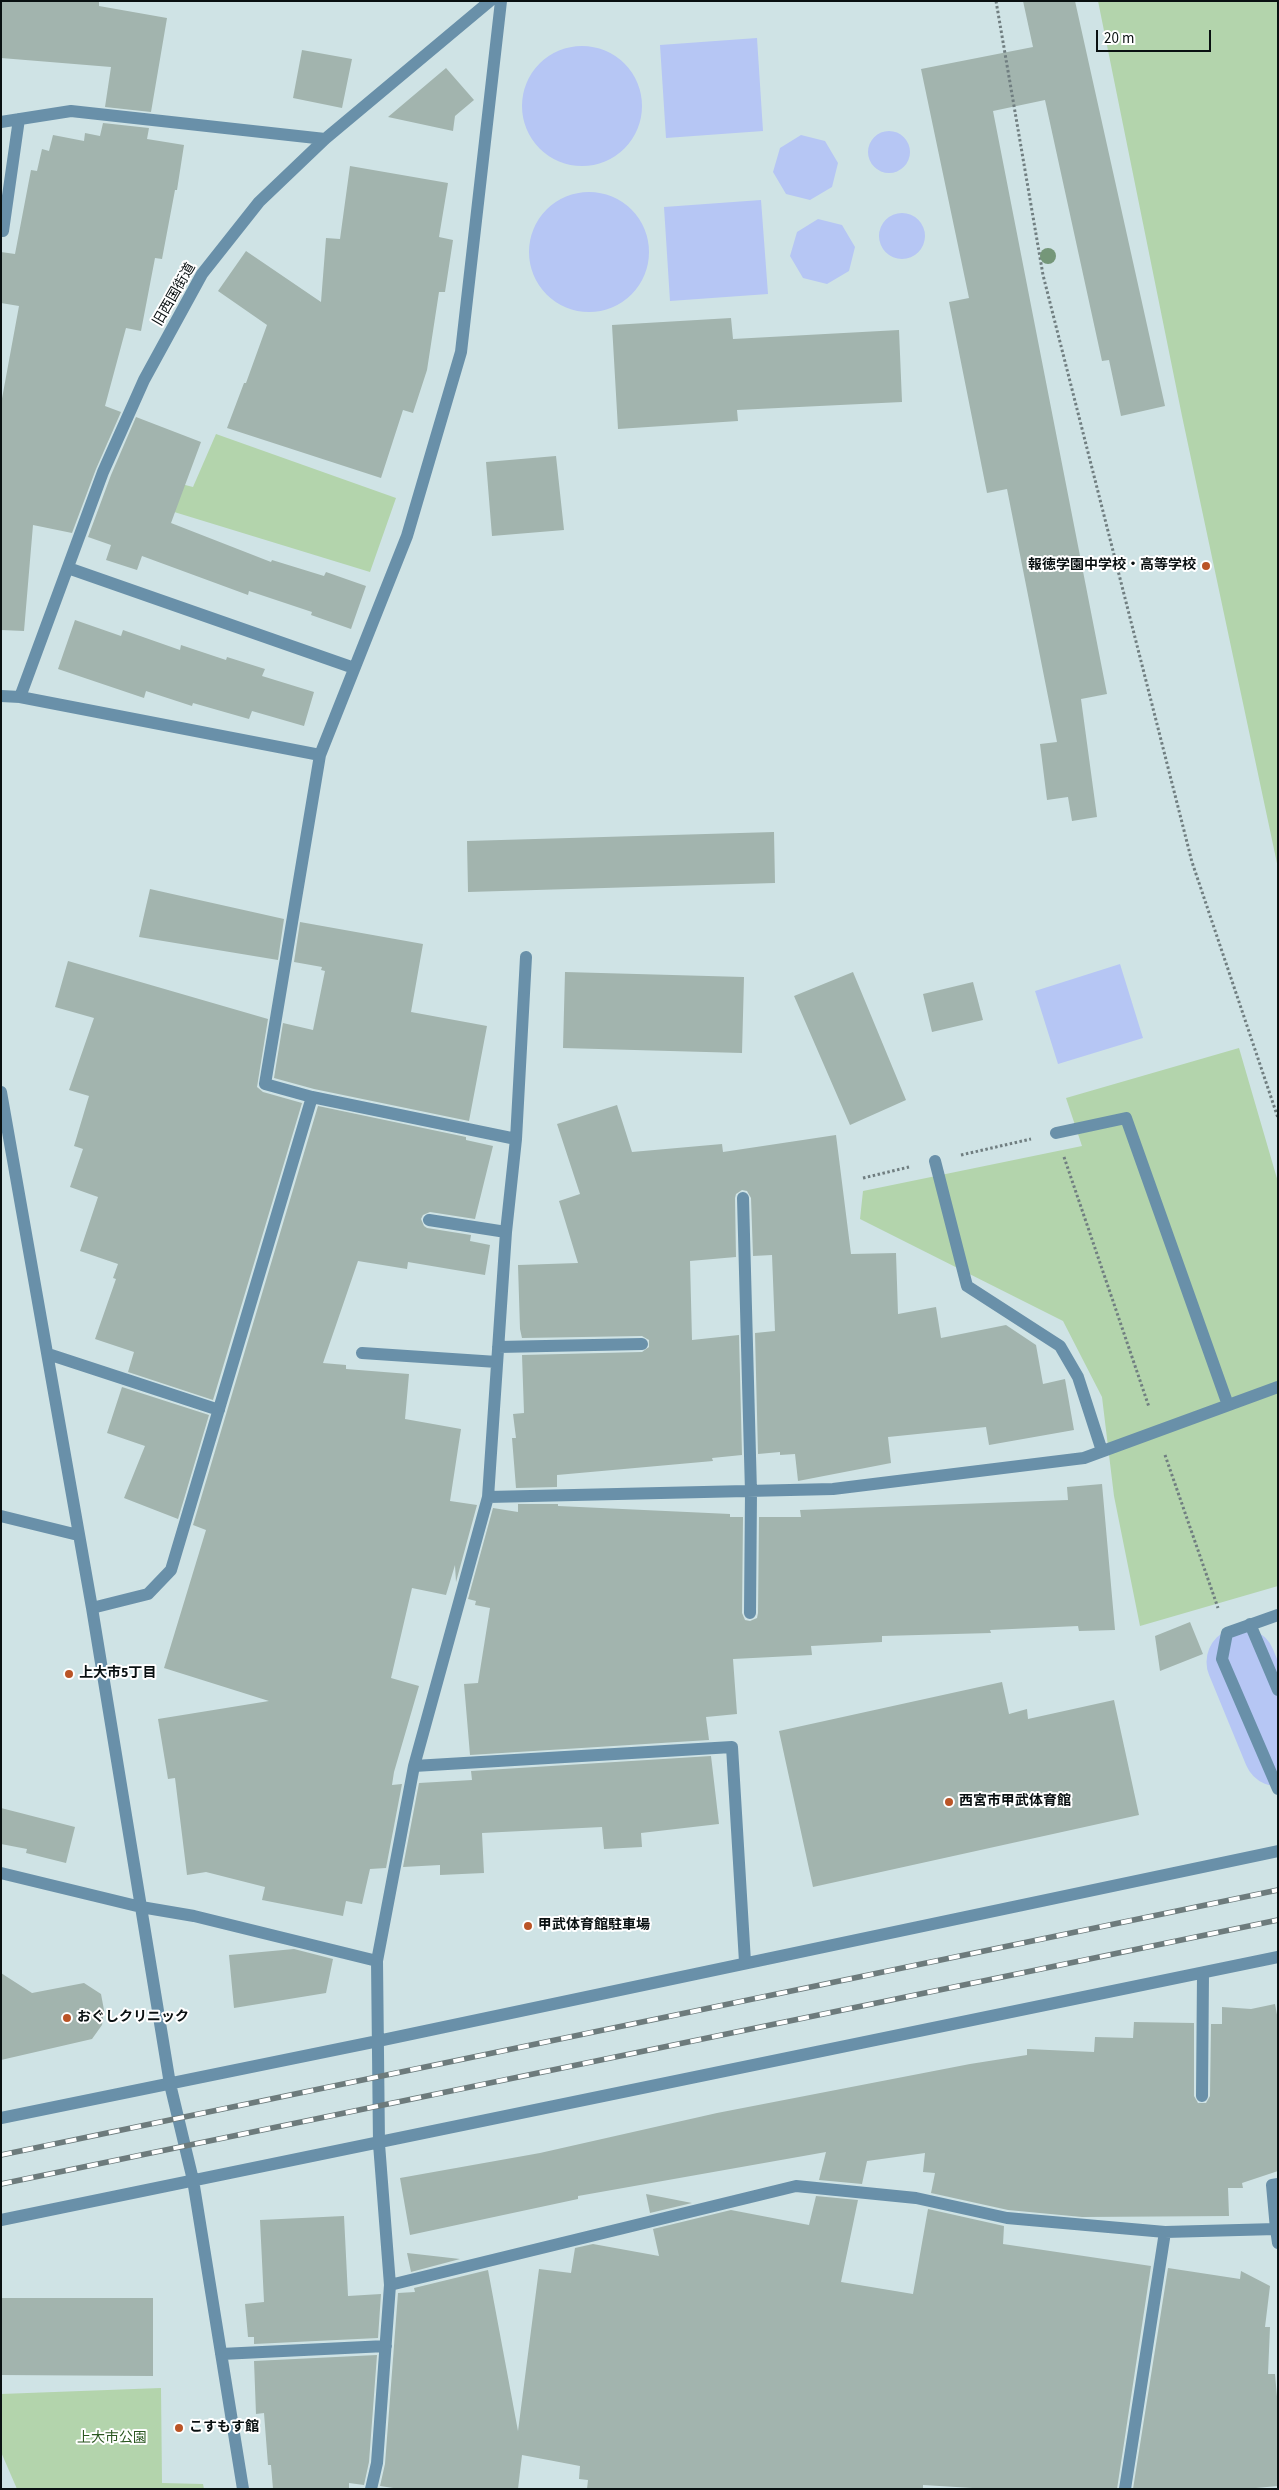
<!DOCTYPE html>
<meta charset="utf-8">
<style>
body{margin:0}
#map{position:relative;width:1279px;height:2490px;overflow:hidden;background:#cfe3e5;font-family:"Source Sans 3",sans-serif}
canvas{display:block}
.frame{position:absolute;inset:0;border:2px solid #091011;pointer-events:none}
.scale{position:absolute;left:1096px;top:30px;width:115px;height:22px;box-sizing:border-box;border:2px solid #091011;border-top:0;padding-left:6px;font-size:15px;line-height:18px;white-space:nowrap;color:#091011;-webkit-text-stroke:4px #fff;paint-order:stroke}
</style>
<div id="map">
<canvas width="1279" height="2490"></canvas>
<div class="frame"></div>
<div class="scale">20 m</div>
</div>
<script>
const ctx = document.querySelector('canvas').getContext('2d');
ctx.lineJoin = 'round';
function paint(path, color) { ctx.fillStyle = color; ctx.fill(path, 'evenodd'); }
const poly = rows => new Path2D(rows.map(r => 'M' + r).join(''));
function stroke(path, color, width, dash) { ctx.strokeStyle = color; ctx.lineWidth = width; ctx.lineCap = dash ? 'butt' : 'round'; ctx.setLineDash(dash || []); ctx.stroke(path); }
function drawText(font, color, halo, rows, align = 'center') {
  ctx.font = font + ' "Source Sans 3","Noto Sans JP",sans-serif'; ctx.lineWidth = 4; ctx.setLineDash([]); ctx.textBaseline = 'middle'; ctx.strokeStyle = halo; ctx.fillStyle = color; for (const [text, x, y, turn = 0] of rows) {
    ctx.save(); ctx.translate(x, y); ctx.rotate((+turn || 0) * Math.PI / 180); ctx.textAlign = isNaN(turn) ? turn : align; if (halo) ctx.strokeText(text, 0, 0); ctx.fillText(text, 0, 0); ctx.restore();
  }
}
paint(poly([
 [1098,1,1278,1,1278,868,1182,416],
 [216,434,396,498,370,572,122,496,131,471,193,487],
 [1239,1048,1278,1182,1278,1586,1140,1626,1114,1496,1102,1397,1063,1321,860,1219,863,1191,1082,1146,1066,1098],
 [161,2388,162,2483,203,2484,204,2489,17,2489,1,2452,1,2394]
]), '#b3d4ac');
paint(poly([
 [757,38,763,131,666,138,660,45],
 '522 106a60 60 0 1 1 120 0a60 60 0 1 1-120 0Z',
 '868 152a21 21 0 1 1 42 0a21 21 0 1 1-42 0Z',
 [801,135,825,141,838,163,832,187,810,200,786,194,773,172,780,148],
 '529 252a60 60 0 1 1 120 0a60 60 0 1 1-120 0Z',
 [761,200,768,294,670,301,664,207],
 '879 236a23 23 0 1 1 46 0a23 23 0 1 1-46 0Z',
 [818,219,842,225,855,247,849,271,827,284,803,278,790,256,797,232],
 [1120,964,1143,1038,1058,1064,1035,991]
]), '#b6c6f4');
stroke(poly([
 [1241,1662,1278,1752]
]), '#b6c6f4', 69);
paint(poly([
 [1,1,99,1,99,6,167,18,151,112,105,107,111,67,1,58],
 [1023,1,1075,1,1165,406,1121,416,1109,360,1102,361,1045,100,993,111,1107,694,1081,699,1097,817,1072,821,1068,797,1047,800,1040,744,1057,742,1007,489,987,493,949,302,969,298,921,69,1033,47],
 [302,50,352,59,342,108,293,98],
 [446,68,474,100,455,116,453,131,388,117],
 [103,123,149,128,147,139,184,145,177,190,175,190,162,259,155,258,141,331,126,328,105,406,121,412,96,469,72,533,33,525,24,631,1,630,1,404,19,306,1,303,1,252,15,254,31,170,37,171,42,149,49,151,53,135,84,141,85,133,100,136],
 [350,166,448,183,439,237,453,240,445,292,439,292,427,370,413,413,403,410,381,478,227,428,244,383,246,383,267,325,218,291,246,251,321,302,326,238,340,239],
 [731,318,733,339,899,330,902,402,737,410,738,421,618,429,612,325],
 [136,417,201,442,171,523,271,562,272,560,324,576,326,572,366,586,351,629,311,615,312,612,249,591,248,595,142,556,137,570,106,560,111,545,88,537,111,475],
 [556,456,564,530,492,536,486,462],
 [75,620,121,636,123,630,180,650,181,645,226,660,227,657,265,669,262,676,314,692,304,726,252,711,249,719,193,703,192,706,146,691,144,698,58,669],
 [774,832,775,883,468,892,467,841],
 [150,889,284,919,278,960,139,937],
 [300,922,423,944,411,1012,487,1026,469,1121,314,1089,274,1078,283,1023,313,1030,325,971,321,970,322,967,294,962],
 [68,961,268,1019,257,1087,263,1092,302,1103,213,1400,128,1372,134,1352,95,1339,116,1279,113,1278,118,1264,80,1251,98,1197,70,1187,83,1149,74,1146,89,1096,69,1090,94,1018,55,1007],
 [565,972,744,977,742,1053,563,1048],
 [853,972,906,1100,850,1125,794,996],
 [973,982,983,1020,932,1032,923,994],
 [617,1105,632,1152,722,1144,723,1152,836,1135,851,1254,896,1253,898,1314,936,1307,941,1338,1006,1325,1036,1345,1043,1384,1065,1379,1074,1430,989,1445,986,1427,888,1437,891,1463,798,1481,795,1454,780,1455,780,1452,758,1454,755,1333,775,1331,772,1255,753,1256,751,1198,747,1191,742,1190,736,1194,735,1198,736,1257,690,1261,692,1340,739,1335,742,1455,712,1458,713,1461,557,1475,557,1487,516,1488,512,1438,516,1438,513,1414,524,1413,522,1355,642,1352,649,1347,649,1340,642,1336,522,1338,520,1329,518,1265,578,1263,559,1201,580,1194,557,1124],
 [318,1106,466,1137,466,1140,493,1146,475,1219,430,1212,423,1215,421,1219,424,1226,427,1228,471,1235,470,1241,490,1245,485,1275,408,1262,407,1269,358,1261,323,1363,346,1365,346,1369,409,1374,405,1419,461,1429,450,1501,477,1505,456,1582,455,1565,446,1595,412,1588,391,1678,419,1686,394,1772,392,1785,402,1784,386,1868,370,1869,362,1904,346,1901,343,1916,262,1900,265,1887,206,1872,187,1875,175,1778,168,1779,158,1719,269,1701,164,1668,206,1530,193,1525],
 [122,1387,209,1415,178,1519,124,1498,145,1446,107,1433],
 [1102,1484,1115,1630,1079,1631,1078,1626,990,1630,991,1633,882,1636,882,1642,811,1646,812,1655,733,1659,737,1714,706,1717,709,1740,470,1755,464,1684,478,1683,490,1608,475,1605,476,1601,468,1599,493,1508,518,1512,518,1504,558,1504,558,1506,730,1514,730,1517,743,1517,742,1613,745,1620,750,1621,757,1618,758,1613,759,1517,801,1517,800,1510,1068,1500,1067,1487],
 [1190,1622,1203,1654,1160,1671,1155,1636],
 [1002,1682,1009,1714,1027,1709,1028,1719,1114,1700,1139,1815,813,1887,779,1731],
 [711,1756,719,1824,641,1833,642,1847,604,1849,602,1827,482,1833,484,1873,440,1875,440,1865,403,1867,419,1783,472,1780,471,1771],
 [1,1808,75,1827,66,1863,26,1853,27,1849,1,1844],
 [294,1949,333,1959,326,1993,234,2008,229,1955],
 [1,1973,32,1993,84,1983,101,1994,104,2010,102,2025,92,2039,1,2060],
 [1275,2004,1278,2020,1278,2171,1242,2183,1243,2188,1228,2188,1229,2216,1082,2217,1008,2210,931,2193,935,2173,923,2172,925,2153,867,2161,862,2184,819,2180,826,2152,578,2196,578,2199,410,2235,400,2178,540,2153,717,2113,970,2064,1027,2055,1027,2049,1094,2052,1095,2037,1133,2038,1134,2022,1194,2023,1194,2096,1198,2103,1206,2103,1210,2096,1211,2024,1222,2024,1222,2007,1251,2009],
 [646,2194,692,2203,650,2213],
 [816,2196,858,2200,841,2282,913,2294,928,2209,1004,2226,1003,2244,1151,2266,1117,2489,989,2489,923,2485,923,2489,587,2489,588,2480,579,2479,580,2466,522,2455,518,2489,400,2489,380,2486,385,2464,398,2293,415,2292,414,2288,488,2270,518,2431,539,2269,571,2273,575,2248,593,2244,659,2256,653,2229,731,2210,809,2225],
 [344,2216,348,2296,381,2294,378,2338,254,2344,254,2337,248,2337,245,2304,264,2302,260,2220],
 [407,2253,460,2259,411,2272],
 [1168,2268,1240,2279,1241,2271,1270,2286,1265,2327,1270,2327,1268,2374,1275,2374,1278,2408,1278,2486,1245,2489,1133,2489],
 [1,2298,153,2298,153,2376,1,2375],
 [377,2355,369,2462,364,2485,349,2483,349,2489,273,2489,271,2465,268,2465,264,2413,256,2414,254,2361]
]), '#a2b4ae');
stroke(poly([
 [996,1,1043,275,1192,862,1278,1118],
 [961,1155,1031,1139],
 [1064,1157,1149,1407],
 [863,1178,909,1167],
 [1165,1455,1218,1608]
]), '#707e80', 3, [2.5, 2.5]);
stroke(poly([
 [1,122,71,111,325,139],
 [3,231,19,119],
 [68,568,354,668],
 [1,696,20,697,320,755],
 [20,697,103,472,144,380,202,274,259,202,325,139,490,1],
 [1,1092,92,1608,170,2084,193,2180,243,2489],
 [1056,1133,1126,1118,1228,1405],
 [516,1139,526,957],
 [935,1161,967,1286,1060,1346,1078,1377,1102,1451],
 [743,1198,751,1492,750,1613],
 [429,1220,506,1232],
 [498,1347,642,1344],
 [362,1353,497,1362],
 [48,1354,219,1410],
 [488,1497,833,1489,1084,1458,1278,1387],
 [1,1516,78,1535],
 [92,1608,148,1594,171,1570,312,1097],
 [1278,1615,1227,1633,1222,1659,1278,1789],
 [1250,1624,1278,1690],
 [414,1766,732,1747,745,1962],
 [1,1873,141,1907,194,1916,377,1961],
 [1202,2096,1203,1973],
 [1,2118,378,2041,1278,1851],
 [1,2220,1278,1957],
 [1276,2229,1272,2185,1278,2184],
 [390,2285,796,2186,916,2198,1007,2218,1165,2232,1276,2229,1278,2243],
 [221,2354,386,2346],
 [371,2489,377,2463,390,2285,379,2144,377,1961,414,1766,488,1497,506,1232,516,1139,312,1097,265,1084,320,755,407,536,461,352,501,1],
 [1125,2489,1165,2232]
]), '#6990a9', 12);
const rail = poly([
 [1,2155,1278,1890],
 [1,2184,1278,1920]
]);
stroke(rail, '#6d7b7c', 5.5);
stroke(rail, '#fff', 4, [11]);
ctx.fillStyle = '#759779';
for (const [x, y] of [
 [1048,256]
]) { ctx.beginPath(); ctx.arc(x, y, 8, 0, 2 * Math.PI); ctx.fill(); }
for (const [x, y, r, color] of [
 [1206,566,5,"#ba5426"],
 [69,1674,5,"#ba5426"],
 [949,1802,5,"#ba5426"],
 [528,1926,5,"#ba5426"],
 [67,2018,5,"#ba5426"],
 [179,2428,5,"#ba5426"]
]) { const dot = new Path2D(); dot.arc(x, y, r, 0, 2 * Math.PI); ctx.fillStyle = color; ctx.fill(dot); stroke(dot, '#fff', 2); }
drawText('14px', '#091011', '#fff', [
 ["旧西国街道",175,295,-60]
]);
drawText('bold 14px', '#091011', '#fff', [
 ["報徳学園中学校・高等学校",1196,566,"right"],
 ["上大市5丁目",79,1674],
 ["西宮市甲武体育館",959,1802],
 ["甲武体育館駐車場",538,1926],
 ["おぐしクリニック",77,2018],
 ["こすもす館",189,2428]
], 'left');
drawText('14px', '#2b5821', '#fff', [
 ["上大市公園",112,2439]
]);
</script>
